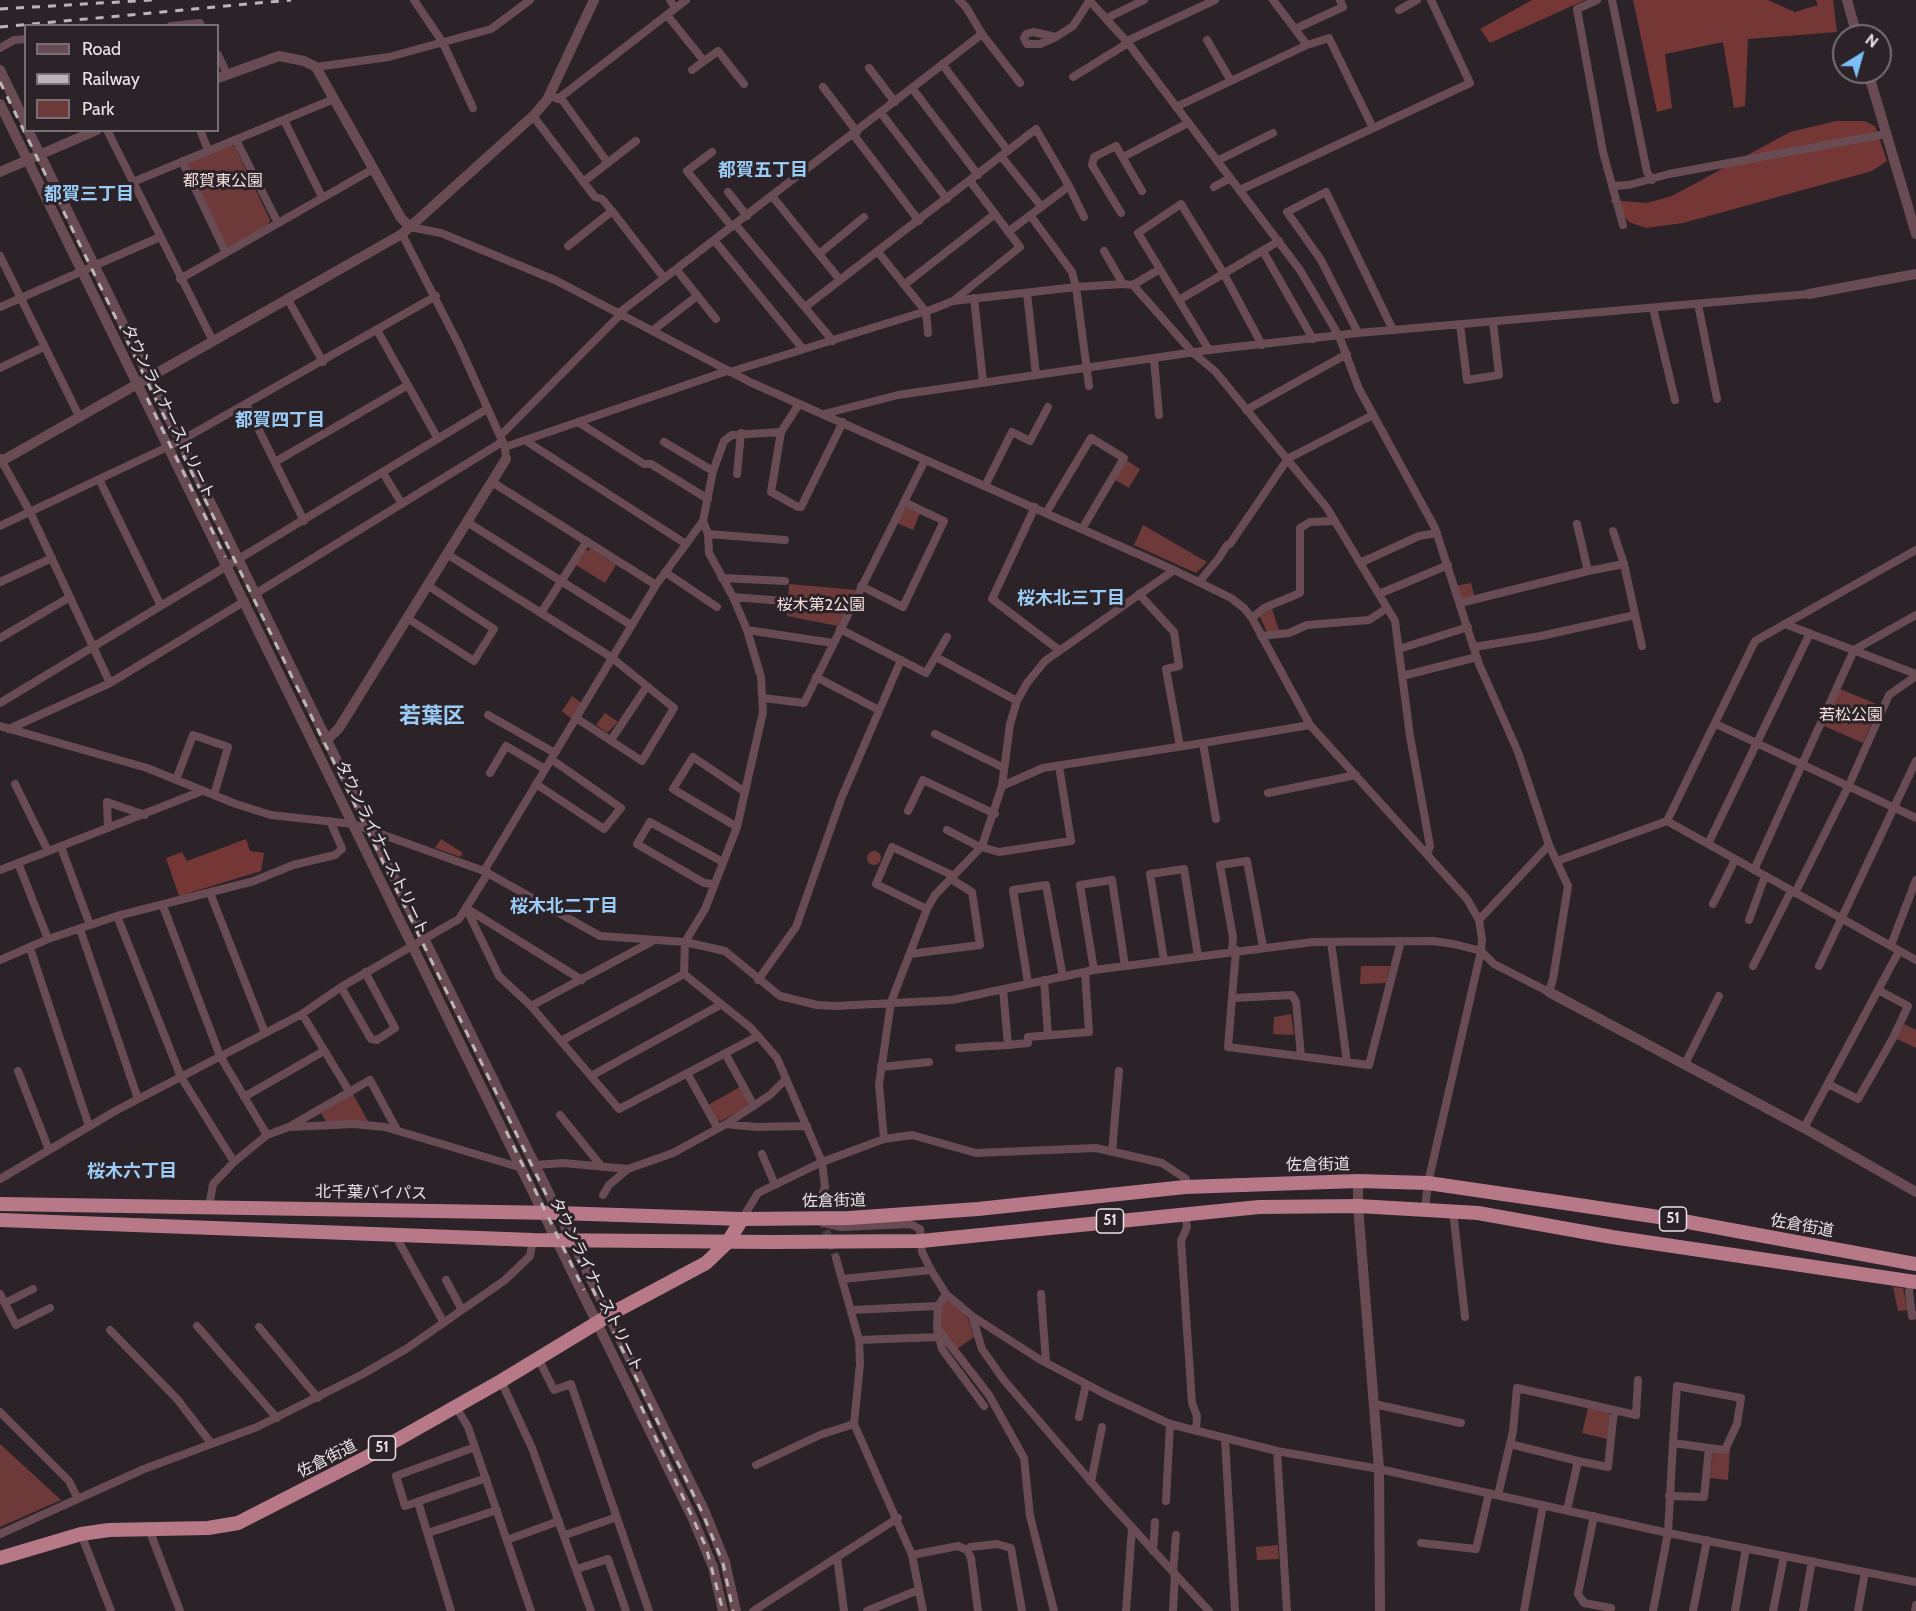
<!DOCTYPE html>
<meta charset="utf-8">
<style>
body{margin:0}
#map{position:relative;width:1916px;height:1611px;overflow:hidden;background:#2b2328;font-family:Cabin,sans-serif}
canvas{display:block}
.legend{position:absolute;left:24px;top:24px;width:195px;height:108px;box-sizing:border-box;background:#2b2328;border:2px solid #777074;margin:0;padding:8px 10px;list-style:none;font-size:18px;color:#eae4e7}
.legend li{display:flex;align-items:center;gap:12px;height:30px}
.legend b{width:30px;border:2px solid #777074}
.north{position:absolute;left:1832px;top:24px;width:60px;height:60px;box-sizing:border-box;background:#2b2328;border:2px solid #777074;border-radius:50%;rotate:37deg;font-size:16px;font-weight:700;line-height:24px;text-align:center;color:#eae4e7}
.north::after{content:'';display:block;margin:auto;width:21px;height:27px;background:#7bbef8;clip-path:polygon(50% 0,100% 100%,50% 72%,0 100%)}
</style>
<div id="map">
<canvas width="1916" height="1611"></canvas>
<ul class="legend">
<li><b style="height:8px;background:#694c53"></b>Road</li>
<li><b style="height:8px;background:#bbb5b8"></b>Railway</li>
<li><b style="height:16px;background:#6e3a39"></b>Park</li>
</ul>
<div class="north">N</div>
</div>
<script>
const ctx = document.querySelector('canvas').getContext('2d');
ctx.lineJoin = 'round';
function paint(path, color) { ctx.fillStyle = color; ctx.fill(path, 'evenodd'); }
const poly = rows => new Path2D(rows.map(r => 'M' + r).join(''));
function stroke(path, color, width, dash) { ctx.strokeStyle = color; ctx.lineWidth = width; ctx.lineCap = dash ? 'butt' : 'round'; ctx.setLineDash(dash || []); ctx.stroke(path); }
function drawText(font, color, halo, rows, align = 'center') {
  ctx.font = font + ' Cabin,"Noto Sans JP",sans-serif'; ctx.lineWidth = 6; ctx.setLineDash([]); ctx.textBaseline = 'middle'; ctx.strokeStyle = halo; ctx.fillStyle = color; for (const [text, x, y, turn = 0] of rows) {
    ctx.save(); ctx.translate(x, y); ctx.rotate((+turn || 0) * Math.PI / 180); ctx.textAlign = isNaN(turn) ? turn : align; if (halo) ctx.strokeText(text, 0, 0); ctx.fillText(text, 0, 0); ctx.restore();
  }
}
paint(poly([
 [231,145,235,147,270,220,268,226,230,247,225,246,187,166,189,162],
 [1126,460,1140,469,1129,488,1115,480],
 [905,506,920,513,913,530,897,523],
 [1143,525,1207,562,1196,573,1134,545],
 [591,549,616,565,605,583,576,565,585,551],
 [1471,583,1475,598,1461,599,1455,586],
 [789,584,856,590,838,626,787,616],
 [1272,609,1279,630,1267,632,1260,617,1263,613],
 [1838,688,1879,705,1863,743,1822,725],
 [572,696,583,704,572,719,562,711],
 [605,713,618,722,607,733,596,725],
 [441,839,463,853,460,857,435,848],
 '867 858a7 7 0 1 1 14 0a7 7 0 1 1-14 0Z',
 [1361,966,1390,966,1386,983,1360,984],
 [1291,1014,1294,1035,1273,1034,1274,1017],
 [1904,1024,1916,1030,1916,1048,1897,1039],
 [740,1087,749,1103,747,1107,721,1121,717,1120,708,1105],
 [353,1094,369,1123,327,1123,321,1113],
 [1893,1287,1903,1288,1908,1310,1898,1311],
 [947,1297,968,1319,974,1337,957,1349,939,1327,939,1306],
 [1588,1408,1608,1412,1610,1416,1607,1439,1582,1433],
 [0,1444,61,1500,0,1527],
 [1716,1449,1730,1450,1728,1480,1710,1478,1713,1452],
 [1278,1545,1279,1559,1257,1560,1256,1547]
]), '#6e3a39');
paint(poly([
 [1532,0,1585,0,1490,43,1480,29],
 [1633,0,1768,0,1795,12,1818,5,1816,0,1833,0,1837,32,1748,39,1745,106,1734,108,1723,42,1665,54,1672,108,1657,112],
 [1836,121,1864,121,1875,126,1887,161,1872,171,1683,223,1646,228,1629,222,1610,200,1647,203,1672,196,1790,132],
 [246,839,250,851,264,853,261,871,179,896,166,858,182,852,187,861]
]), '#753736');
stroke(poly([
 [822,1219,836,1258]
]), '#484045', 8, [8, 4]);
stroke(poly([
 [414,0,443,43,473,108],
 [670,0,675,8],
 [1273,0,1307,45,1329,38,1373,128],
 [1597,0,1577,9,1603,152,1623,225],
 [1612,0,1647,172,1652,180],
 [1399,10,1417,0],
 [667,15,704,61],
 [1107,18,1144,0],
 [171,26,200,23,201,26],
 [1295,29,1343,7,1340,0],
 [982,34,1020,83],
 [1056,37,1033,32,1026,34,1024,38,1027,44,1040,44,1056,37,1073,26,1090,0],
 [1207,40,1231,81],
 [1127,41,1215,0],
 [0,48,14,40,26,39],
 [218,55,227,74],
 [942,64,1008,151],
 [316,67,389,57,491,29,530,0],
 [869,68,895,102],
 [692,70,718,51,744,84],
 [1073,77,1128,43],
 [823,87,857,132],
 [912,88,978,175],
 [549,95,558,99,686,0],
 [560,97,608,163],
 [1176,107,1307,45],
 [881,113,947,199],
 [533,116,595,197,602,199,612,211,568,246],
 [284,120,322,197],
 [107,130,213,341],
 [200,130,208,150],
 [853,134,919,221],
 [236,140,278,223],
 [712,152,687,171,732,227],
 [1001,156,1041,206],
 [1123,157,1188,123],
 [182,161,226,253],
 [1217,161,1273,133],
 [133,182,334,99],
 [583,182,636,141],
 [1069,186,1084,217],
 [1612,186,1629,185,1669,174,1886,134],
 [1214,187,1230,178],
 [1240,190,1470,83,1431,0],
 [728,192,747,216],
 [772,196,840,280],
 [612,211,664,278],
 [1121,213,1092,165,1094,157,1116,146,1142,191],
 [1030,215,1072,272,1076,287,1089,386],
 [735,224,833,341],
 [410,227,441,233,555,280,752,383,1174,570,1231,598,1244,608,1252,618,1310,725,1467,899,1479,920,1482,939,1481,951,1428,1183,1425,1209],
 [402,234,459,345,505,447,506,459],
 [714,240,803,349],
 [1104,251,1123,284],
 [1263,251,1313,339],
 [878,252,926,312,928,333],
 [819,254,864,217],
 [0,256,80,418],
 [676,269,716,319],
 [180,279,373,169],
 [904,285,995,214],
 [1133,285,1160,269],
 [1027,293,1036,375],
 [287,298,323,362],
 [974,298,983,382],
 [1179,300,1279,241],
 [953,301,1020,247,970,181],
 [1698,304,1717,399],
 [0,307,160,237],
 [805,307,1036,129,1069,186,1008,232],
 [1653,308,1675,400],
 [619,313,982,34,966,7,959,0],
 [1460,325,1467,380,1499,375,1493,322],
 [377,330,438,439],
 [652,331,697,296],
 [1358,333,1321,260,1287,212,1326,192,1393,330],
 [1209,350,1138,233,1181,204,1224,274,1262,345],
 [1154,359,1159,415],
 [0,368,44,347],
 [730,372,933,309,953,301,1076,287,1123,284,1133,285,1193,353,1215,371,1327,508,1395,621,1410,736,1430,846,1427,854],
 [246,404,304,521],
 [799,404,781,432,771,492,798,507,801,507,843,422],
 [1246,410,1347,354],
 [824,414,898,395,1209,350,1358,333,1809,294],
 [578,422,644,464,651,464,708,499],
 [781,432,732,435,724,441,713,471,703,521,708,534,709,553,733,597,747,630,761,677,763,712,737,827,705,909,685,942,684,974,751,1028,777,1058,822,1162,825,1187,818,1206],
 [500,436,621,314],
 [526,441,686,544],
 [664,442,713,471],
 [505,447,727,371],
 [0,458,30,512,110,683],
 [1287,459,1373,415],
 [275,462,408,385],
 [383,473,402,504],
 [737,474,741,433],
 [99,479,161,606],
 [492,482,656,585],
 [985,486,1012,432,1030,441,1048,407],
 [1035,507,992,599,1059,650],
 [1046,513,1091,438,1124,458,1082,529],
 [467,522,631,625],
 [0,526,180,441,436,296],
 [1613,531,1624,564],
 [708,534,785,540],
 [447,554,611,657,674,708,642,761,576,718],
 [1360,563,1419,536,1437,533],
 [1588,571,1624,564,1642,646],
 [665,572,717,607],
 [722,578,785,581],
 [0,582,52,558],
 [1199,582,1219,558,1227,545,1230,544,1287,460],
 [861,586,903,607,944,521,904,502],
 [255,594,502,442],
 [1139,594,1174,632,1179,666,1166,669,1180,746],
 [1379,594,1448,565],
 [733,597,784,601],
 [1460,603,1588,571,1577,524],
 [541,613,587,541],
 [407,618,474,661,494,629,427,585],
 [1252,618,1264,608,1300,593,1300,528,1310,522,1334,521],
 [1785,624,1916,674],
 [840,629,926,673,947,637],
 [747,630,833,643],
 [1261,636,1289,633,1307,625,1369,620,1387,608],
 [0,638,70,597],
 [1474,647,1541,636,1635,615],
 [1399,649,1468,627],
 [936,657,1017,701],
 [1402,676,1477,657],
 [816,677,879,710],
 [763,698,804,703,925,460],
 [0,703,487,409],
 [488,715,555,753],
 [1716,724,1916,818],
 [0,726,147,768,236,804,271,815,353,824,484,871,600,936,685,942,725,951,780,996,817,1005,835,1006,952,1000,1094,970,1313,942,1433,941,1454,944,1481,951,1494,964,1549,992,1553,979,1568,886,1549,845,1518,752,1479,664,1435,528,1359,389,1339,336,1300,270,1128,43,1089,0],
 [9,729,110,683,245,601],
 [935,734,1004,768],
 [611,740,647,686],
 [1203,743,1310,725],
 [490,773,506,746,545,769],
 [176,780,193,735,228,747,214,795],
 [15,784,48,851],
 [536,784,604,829,621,808,551,759],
 [1002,786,1043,768,1203,743,1216,819],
 [1268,793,1356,775],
 [908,811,923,780,995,814],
 [1667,821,1916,960],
 [737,827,673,789,693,757,745,792],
 [108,828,107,802,145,815],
 [947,830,978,846,999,852,1071,841,1059,766],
 [1708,844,1810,633],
 [61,847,90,925],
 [1557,861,1667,821,1755,641,1916,550],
 [18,863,48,939],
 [0,870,202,791],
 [1754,870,1854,650,1916,615],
 [484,871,656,585,703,521],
 [714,884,704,883,637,844,650,822,723,862],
 [210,893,265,1033],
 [1795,893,1849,785,1889,695,1916,676],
 [1713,904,1735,860],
 [163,906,220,1056,267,1135],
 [927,909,876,884,892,847,954,876],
 [117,916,181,1077,234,1162],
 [1479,920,1549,845],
 [1749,920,1765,876],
 [80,929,138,1099],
 [1331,942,1347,1062],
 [1891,945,1916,880],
 [30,948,89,1126],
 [1236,950,1228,1047,1369,1065,1401,941],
 [1232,951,1233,937,1220,865,1247,861,1263,947],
 [910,954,980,945,972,892,951,879],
 [0,960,48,939,117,916,254,881,293,865,335,855,342,849,341,846,330,821],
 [1164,960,1150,874,1184,869,1198,956],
 [1753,966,1791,891],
 [1819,966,1916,761],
 [1094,970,1080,885,1112,880,1125,966],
 [582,980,466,908,499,976,531,1006,619,1109,758,1036],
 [758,980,796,927,841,799,901,660],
 [1044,980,1048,1035],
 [1028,983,1013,890,1046,885,1063,977],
 [341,987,371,1039,377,1040,395,1028,365,972],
 [1003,989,1008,1045],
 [1233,998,1292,995,1296,1002,1301,1056],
 [531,1006,651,942],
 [302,1014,349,1091],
 [561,1041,684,974],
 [959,1048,1008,1045,1028,1043,1028,1037,1089,1032,1085,972],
 [725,1053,754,1106],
 [1685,1064,1719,996],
 [881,1067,929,1062],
 [18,1071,49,1150],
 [687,1073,717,1127],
 [591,1076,720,1005],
 [1828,1084,1858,1099,1893,1038,1908,1006,1878,990],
 [244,1097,324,1051],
 [560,1115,602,1167],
 [726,1124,770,1095,785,1080],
 [291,1127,354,1124,385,1127,522,1168],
 [1804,1128,1899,951],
 [884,1139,879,1085,891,1002,927,909,935,895,982,846,1002,786,1010,724,1017,701,1027,683,1045,661,1174,570],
 [1112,1152,1119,1071],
 [762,1154,775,1185],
 [535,1165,563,1163,628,1169,673,1153,726,1124,756,1127,807,1126],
 [0,1179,117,1110,302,1014,341,987,459,919,488,873],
 [603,1195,609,1185,628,1169],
 [209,1207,213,1184,234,1162,267,1135,289,1127,370,1080,397,1130],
 [1453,1211,1465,1317],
 [1185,1213,1187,1227,1181,1241,1192,1403,1197,1416,1196,1431],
 [742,1219,758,1193,822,1162,884,1139,912,1135,976,1153,1096,1148,1162,1163,1186,1179,1185,1187],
 [824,1223,841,1227,910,1224,920,1229,922,1252,931,1270,946,1294,972,1316,1039,1359,1107,1395,1170,1424,1277,1451,1379,1469,1668,1533,1916,1582],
 [395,1235,444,1323],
 [836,1258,859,1340,860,1364,854,1424,912,1555,923,1611],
 [843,1279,931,1270],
 [446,1280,462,1310],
 [1911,1281,1909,1291,1912,1316,1916,1315],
 [0,1294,16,1325,50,1308],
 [946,1294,938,1306,937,1328,942,1349,984,1406],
 [1041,1294,1046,1362],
 [5,1303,33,1289],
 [852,1310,938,1306],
 [972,1316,982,1349,1003,1379,1105,1498,1209,1611],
 [197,1326,277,1418],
 [259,1327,318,1398],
 [937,1328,989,1395,1024,1458,1030,1516,1054,1611],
 [110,1330,177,1399,211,1443],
 [859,1340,939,1337],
 [538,1358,554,1390,571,1384,649,1611],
 [501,1381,532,1448,591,1611],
 [1374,1404,1461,1423],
 [456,1407,468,1427,531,1611],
 [0,1412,69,1481,78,1499],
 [1079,1417,1086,1384],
 [1225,1439,1235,1611],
 [1510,1444,1578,1461],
 [475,1447,396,1476,405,1506,486,1478],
 [1277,1451,1287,1611],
 [756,1465,820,1435,854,1424],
 [1091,1482,1102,1427],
 [1498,1495,1513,1431,1517,1388,1636,1415,1638,1380],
 [1669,1496,1704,1497,1709,1448,1725,1450,1737,1424,1741,1398,1677,1386,1673,1443],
 [1166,1501,1170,1424],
 [418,1502,451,1611],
 [1567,1510,1578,1461,1608,1467,1614,1410],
 [1594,1516,1578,1594,1584,1603,1611,1608],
 [149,1529,180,1611],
 [428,1533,497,1510],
 [0,1534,144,1469,257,1427,361,1375,406,1349,505,1280,530,1256,533,1240],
 [81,1534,111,1611],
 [565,1535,617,1517],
 [507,1540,559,1521],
 [1421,1543,1476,1549,1489,1493],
 [967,1550,970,1547,997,1544,1011,1548,1022,1611],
 [1153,1551,1155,1522],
 [912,1555,958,1546,967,1550,971,1558,978,1611],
 [837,1557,844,1611],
 [577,1569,608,1559,626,1611],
 [1173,1572,1176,1535],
 [753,1611,898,1518],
 [867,1611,918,1590],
 [1126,1611,1132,1528],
 [1173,1611,1175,1574],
 [1524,1611,1543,1505],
 [1653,1611,1668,1533,1673,1443,1709,1448],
 [1693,1611,1707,1540],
 [1735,1611,1746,1548],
 [1773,1611,1784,1556],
 [1803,1611,1812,1561],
 [1858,1611,1865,1572],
 [1915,1611,1916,1605]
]), '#694c53', 8);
stroke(poly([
 [1847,0,1857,36],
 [0,70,26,124],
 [1868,72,1916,234],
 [218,78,279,56,304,61,316,67,401,218,410,227],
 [0,104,693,1519,713,1567,723,1611],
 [28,130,705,1512,725,1562,736,1611],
 [0,172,97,130],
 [1809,294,1916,274],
 [0,462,402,234,533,116,547,100,594,0],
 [326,741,339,728,506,459],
 [1549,992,1804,1128,1916,1192],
 [1358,1181,1358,1206,1379,1469,1380,1611]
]), '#694c53', 10);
stroke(poly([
 [0,1204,558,1213,742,1219,849,1218,978,1209,1185,1187,1358,1181,1428,1183,1558,1202,1672,1219,1916,1264],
 [0,1220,533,1240,772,1242,921,1241,1259,1207,1358,1206,1478,1213,1612,1237,1916,1282],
 [0,1558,81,1534,109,1530,208,1528,238,1523,365,1458,501,1381,618,1310,706,1263,728,1242,742,1219]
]), '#b77888', 14);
stroke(poly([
 [0,9,152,0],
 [0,27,291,0],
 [0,82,703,1514,723,1563,733,1611],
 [147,398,225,557],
 [506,1131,584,1290],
 [641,1406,706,1547,723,1611]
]), '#bbb5b8', 3, [8, 8]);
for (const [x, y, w] of [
 [1673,1219,27],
 [1110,1221,27],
 [382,1448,27]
]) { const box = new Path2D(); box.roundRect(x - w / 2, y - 12, w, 24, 4.5); ctx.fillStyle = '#2b2328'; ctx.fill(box); stroke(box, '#eae4e7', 1.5); }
drawText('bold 15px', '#eae4e7', null, [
 ["51",1673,1219],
 ["51",1110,1221],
 ["51",382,1448]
]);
drawText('16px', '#f4dfdd', '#2b2328', [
 ["都賀東公園",223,181],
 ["桜木第2公園",821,605],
 ["若松公園",1851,715]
]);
drawText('16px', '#eae4e7', '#2b2328', [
 ["タウンライナーストリート",168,412,64],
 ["タウンライナーストリート",382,848,64],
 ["佐倉街道",1318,1165,-1],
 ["北千葉バイパス",371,1193,1],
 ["佐倉街道",834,1201,-1],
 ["佐倉街道",1802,1226,10],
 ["タウンライナーストリート",596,1285,64],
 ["佐倉街道",327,1459,-27]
]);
drawText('bold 18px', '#9bccf7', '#2b2328', [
 ["都賀五丁目",763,171],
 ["都賀三丁目",89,195],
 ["都賀四丁目",280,421],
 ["桜木北三丁目",1071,599],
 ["桜木北二丁目",564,907],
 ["桜木六丁目",132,1172]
]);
drawText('bold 22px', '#9bccf7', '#2b2328', [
 ["若葉区",432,717]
]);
</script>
